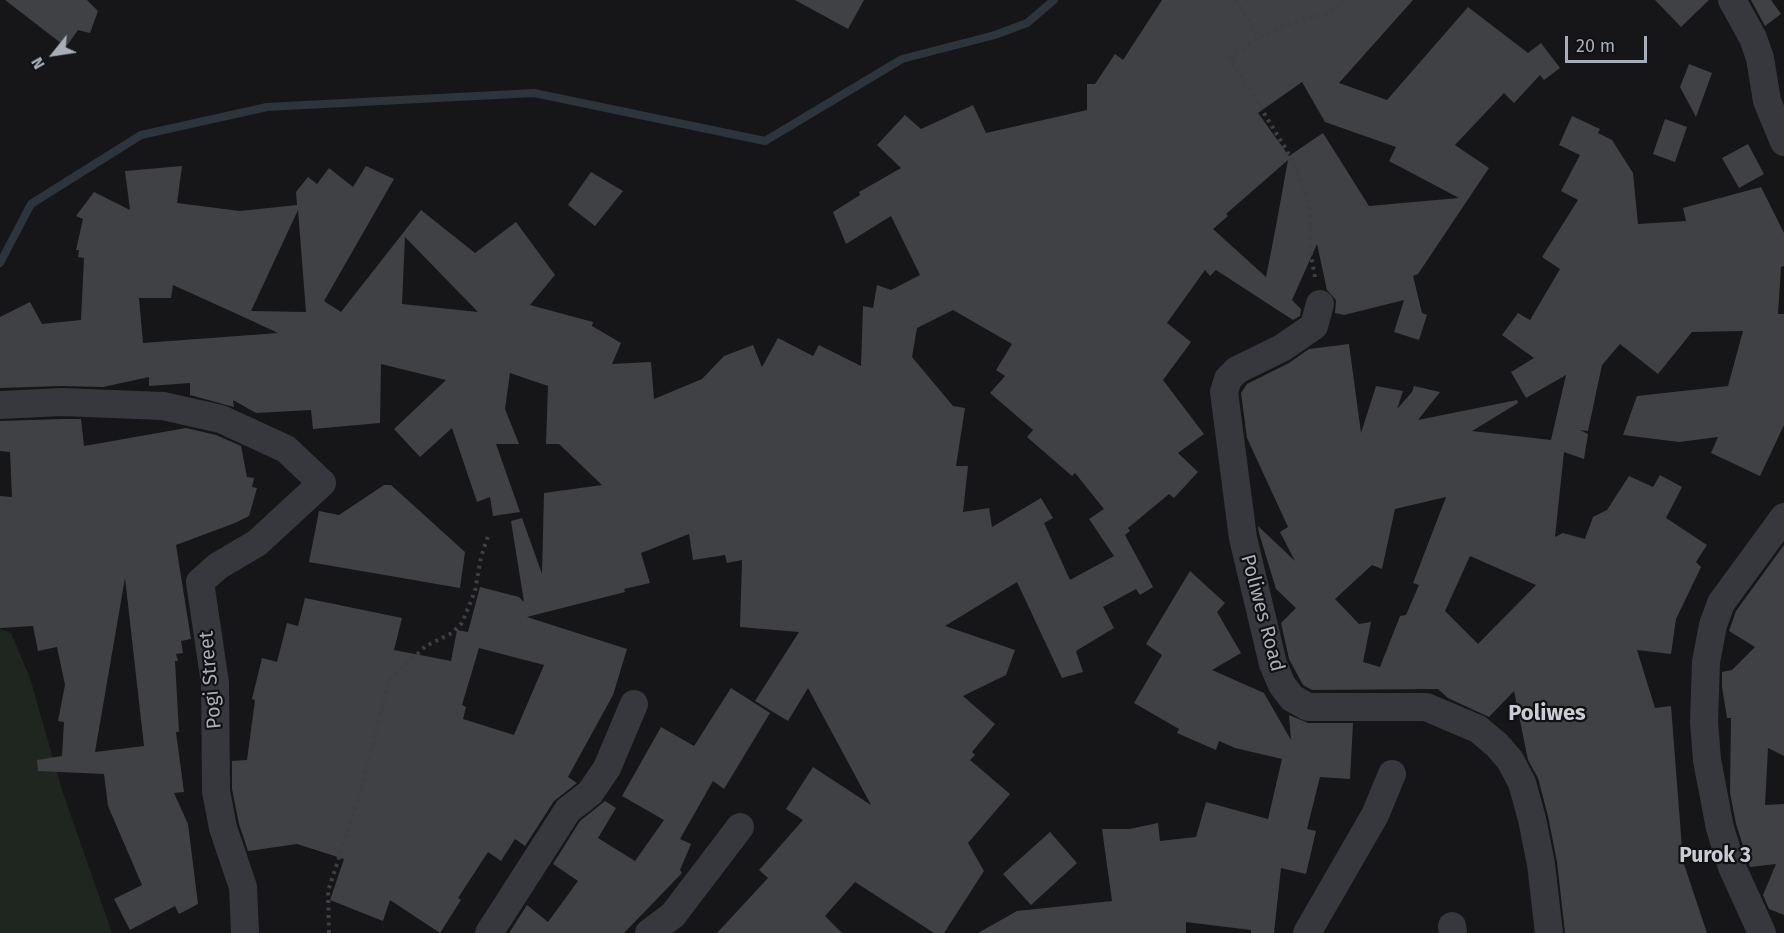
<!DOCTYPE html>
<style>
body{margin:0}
#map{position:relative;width:1784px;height:933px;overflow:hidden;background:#161618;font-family:"Fira Sans",sans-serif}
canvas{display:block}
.north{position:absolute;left:24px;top:24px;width:60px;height:60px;-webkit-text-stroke:4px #111113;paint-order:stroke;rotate:240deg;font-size:16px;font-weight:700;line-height:24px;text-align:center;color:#a8adb8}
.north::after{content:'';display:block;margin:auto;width:21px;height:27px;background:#a8adb8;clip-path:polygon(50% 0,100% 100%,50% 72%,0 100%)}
.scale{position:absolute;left:1565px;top:36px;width:82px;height:27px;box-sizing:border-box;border:3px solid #a8adb8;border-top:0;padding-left:8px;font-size:18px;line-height:21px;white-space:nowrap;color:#a8adb8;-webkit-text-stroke:4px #111113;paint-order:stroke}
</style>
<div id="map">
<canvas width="1784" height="933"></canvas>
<div class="north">N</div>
<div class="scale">20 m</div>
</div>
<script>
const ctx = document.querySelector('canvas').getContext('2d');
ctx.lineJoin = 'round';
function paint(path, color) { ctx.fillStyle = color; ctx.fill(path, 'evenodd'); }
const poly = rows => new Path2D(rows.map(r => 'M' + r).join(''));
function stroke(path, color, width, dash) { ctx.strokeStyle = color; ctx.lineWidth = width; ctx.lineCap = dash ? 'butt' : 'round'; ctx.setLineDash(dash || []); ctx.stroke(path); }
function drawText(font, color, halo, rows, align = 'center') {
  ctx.font = font + ' "Fira Sans",sans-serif'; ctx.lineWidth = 4.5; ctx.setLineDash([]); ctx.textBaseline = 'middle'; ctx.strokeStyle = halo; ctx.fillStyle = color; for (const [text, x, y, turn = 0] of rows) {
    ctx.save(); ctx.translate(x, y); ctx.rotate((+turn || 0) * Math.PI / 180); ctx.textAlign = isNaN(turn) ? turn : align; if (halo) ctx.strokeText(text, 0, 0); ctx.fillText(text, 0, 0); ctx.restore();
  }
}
paint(poly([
 [0,629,11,633,30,678,62,790,112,933,0,933]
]), '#1e261f');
stroke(poly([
 [0,263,31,204,141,135,267,107,534,93,765,141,902,59,995,35,1027,23,1054,0]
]), '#2c353c', 8);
paint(poly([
 [5,0,87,0,98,11,90,33,78,30,66,47],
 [795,0,864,0,848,29],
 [1162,0,1413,0,1339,83,1387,100,1468,7,1528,53,1541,43,1560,68,1544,80,1540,75,1514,103,1504,93,1455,145,1489,168,1418,274,1413,276,1422,313,1427,315,1419,340,1394,332,1404,300,1344,315,1335,313,1336,300,1327,290,1317,244,1292,300,1301,309,1300,316,1293,320,1216,270,1210,276,1205,270,1167,323,1191,342,1163,380,1204,434,1178,453,1198,472,1174,498,1169,494,1128,528,1130,531,1125,535,1153,587,1140,595,1136,589,1103,607,1114,628,1076,651,1083,672,1062,678,1017,582,945,626,1015,650,1006,675,963,696,995,724,972,752,975,755,970,760,1010,794,968,843,984,871,944,933,934,933,855,882,825,916,842,933,717,933,768,878,759,870,803,820,786,809,813,767,871,805,808,688,788,721,755,701,799,632,740,627,742,560,727,563,725,555,693,560,689,534,641,553,650,583,624,589,625,592,527,617,627,649,613,695,568,777,577,783,554,801,525,846,515,839,501,861,488,852,458,898,461,900,440,933,390,900,383,921,330,900,344,859,297,844,248,851,239,824,232,789,232,761,247,760,255,700,252,699,262,658,277,662,287,623,298,626,305,598,402,618,394,650,451,661,457,630,468,632,480,587,519,597,524,602,511,521,522,518,542,574,544,493,602,485,559,444,546,444,548,386,510,373,505,409,519,444,496,444,520,512,493,516,490,497,477,502,452,428,420,457,394,429,446,380,381,364,380,423,313,429,311,410,256,413,233,400,234,407,190,395,190,383,149,386,149,377,103,387,61,386,0,388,0,317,30,302,42,324,81,320,84,258,78,257,79,250,76,250,83,219,76,216,94,192,130,210,125,171,182,166,177,203,240,211,297,205,296,192,308,177,317,184,329,168,353,187,366,166,394,179,324,301,341,312,421,210,475,253,516,222,555,275,530,305,593,322,592,326,621,343,612,364,651,362,654,399,702,379,724,356,753,345,762,367,778,338,813,356,819,345,861,366,863,306,873,308,877,285,891,290,920,275,891,216,846,244,833,212,860,195,859,192,901,168,877,145,905,115,921,129,973,105,986,133,1087,110,1087,84,1095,84,1115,54,1123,60],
 [1302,82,1325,122,1396,147,1389,161,1459,198,1369,206,1323,133,1289,156,1258,113],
 [1288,160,1276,226,1266,277,1213,229,1228,216,1226,214],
 [298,210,306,312,251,311],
 [405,237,478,312,402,304],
 [173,285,248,319,278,333,143,343,139,298,171,298],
 [953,310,1012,344,996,370,1005,376,990,393,1033,430,1027,437,1072,476,1075,473,1104,509,1089,519,1114,556,1070,580,1044,523,1053,518,1041,498,992,527,989,508,963,512,968,466,956,466,965,408,953,406,912,357,917,328],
 [479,648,544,665,514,735,463,719,466,707,462,705],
 [1655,0,1709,0,1681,27],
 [1751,0,1771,0,1781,14,1765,26],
 [1689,64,1712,73,1696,117,1680,87],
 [1572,116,1600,129,1598,133,1612,140,1633,173,1638,224,1686,221,1683,208,1761,187,1784,233,1784,266,1781,267,1778,314,1784,314,1784,425,1760,476,1711,453,1718,437,1679,442,1623,435,1637,396,1728,386,1743,331,1692,332,1658,374,1620,344,1602,365,1588,431,1580,430,1588,434,1584,459,1564,452,1555,537,1563,533,1585,539,1593,517,1607,510,1629,476,1653,487,1660,475,1682,487,1666,518,1707,545,1696,562,1701,567,1676,619,1671,654,1637,650,1655,708,1671,706,1683,861,1707,933,1565,933,1557,862,1548,816,1538,778,1528,760,1514,691,1489,717,1448,698,1438,689,1312,690,1303,685,1289,659,1281,623,1296,608,1276,589,1259,533,1258,526,1295,561,1280,532,1288,527,1247,438,1241,393,1247,384,1289,363,1309,349,1349,344,1361,433,1376,386,1403,391,1397,409,1412,392,1414,386,1440,392,1418,420,1517,400,1518,403,1472,431,1551,440,1566,375,1526,398,1511,372,1534,358,1502,335,1518,313,1530,320,1560,269,1542,257,1578,200,1561,191,1580,155,1559,145],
 [1446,497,1413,583,1419,585,1406,615,1400,616,1380,667,1363,662,1371,622,1359,624,1335,599,1372,565,1382,569,1395,509],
 [1470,556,1536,585,1478,644,1445,611],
 [1665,119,1687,127,1675,162,1653,154],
 [1748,144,1764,174,1739,188,1722,158],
 [591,172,623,191,595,226,568,205],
 [62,419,81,419,84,446,186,428,216,435,241,446,247,477,254,478,252,487,257,488,249,516,235,523,176,545,191,639,181,641,183,653,176,654,178,661,175,661,179,732,176,732,184,792,174,793,188,824,198,904,179,914,175,906,130,930,114,899,142,885,108,806,104,774,38,771,37,760,62,756,64,722,58,721,65,685,57,647,38,651,33,626,0,628,0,496,12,497,10,452,0,451,0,421],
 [125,578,144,746,95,752],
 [384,485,391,485,465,552,460,588,309,562,319,511,339,515],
 [1784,545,1784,756,1768,748,1765,805,1784,804,1784,915,1769,909,1763,895,1776,864,1750,867,1736,824,1730,793,1731,718,1727,718,1722,687,1722,672,1732,670,1755,647,1729,631,1736,611],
 [1190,571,1225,603,1217,612,1241,653,1212,670,1264,693,1291,740,1289,715,1308,723,1353,723,1350,779,1320,777,1307,829,1316,831,1306,874,1281,868,1274,933,1251,933,1251,930,1186,922,1186,933,978,933,1017,911,1112,901,1102,829,1129,829,1158,823,1160,841,1196,837,1206,802,1268,819,1282,759,1235,748,1219,741,1216,750,1177,733,1179,729,1134,703,1162,655,1146,644],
 [731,688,770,713,724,789,713,781,680,839,691,844,680,870,682,873,624,933,509,933,527,905,548,922,578,881,553,864,580,821,605,801,616,808,598,838,635,861,664,820,622,796,661,727,694,746],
 [1050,832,1077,863,1031,905,1003,874]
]), '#404145');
stroke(poly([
 [1236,0,1259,37],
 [1315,277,1311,255,1310,205,1300,177,1286,149,1230,58,1264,34,1294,22,1326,14,1346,0],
 [329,933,328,891,359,797,389,680,426,646,452,633,462,623,475,591,481,557,488,536]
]), '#3d3f44', 4, [3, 4.5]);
stroke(poly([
 [1732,0,1753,38,1760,58,1767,101,1784,142],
 [1320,304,1314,326,1282,348,1237,370,1228,379,1224,392,1243,538,1273,664,1282,685,1292,698,1308,707,1426,707,1478,729,1497,745,1510,760,1522,783,1532,819,1541,864,1549,933],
 [0,405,62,402,163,406,221,419,286,449,322,483,257,543,218,566,200,582,215,683,216,791,223,828,243,887,245,933],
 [1452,926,1453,933],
 [489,933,568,810,590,793,607,768,634,704],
 [649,933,673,915,740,827],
 [1307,933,1375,815,1392,774],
 [1762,933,1732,867,1720,828,1707,760,1704,722,1706,662,1713,625,1721,603,1784,517]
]), '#37383d', 28);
drawText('20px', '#a8adb8', '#111113', [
 ["Poliwes Road",1262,613,75],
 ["Pogi Street",211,680,-95]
]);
drawText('bold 21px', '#c9ccd4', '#111113', [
 ["Purok 3",1715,856]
]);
drawText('bold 22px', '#c9ccd4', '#111113', [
 ["Poliwes",1547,714]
]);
</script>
